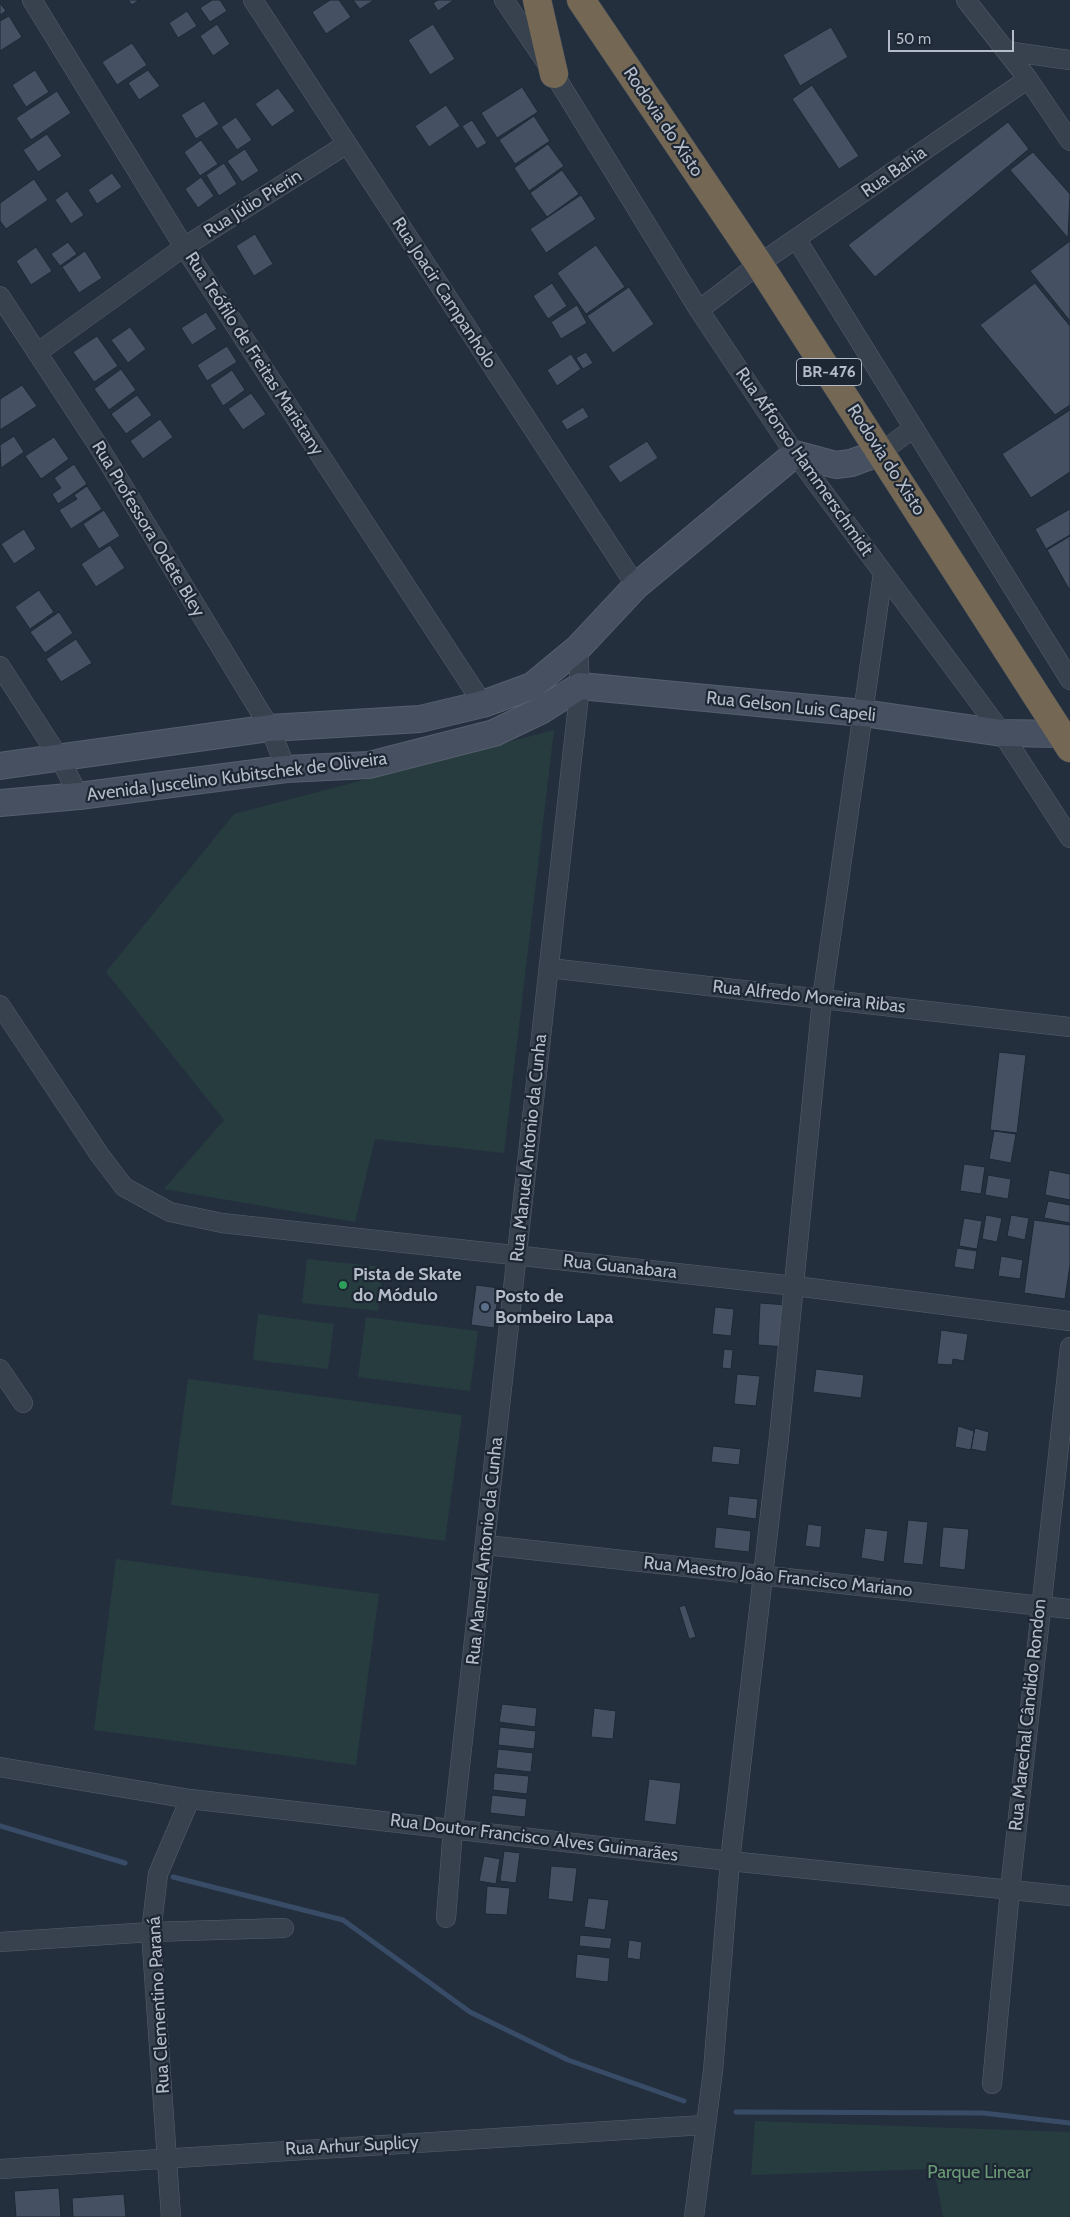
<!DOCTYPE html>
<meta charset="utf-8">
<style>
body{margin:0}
#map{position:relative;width:1070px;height:2217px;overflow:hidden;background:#242f3e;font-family:Cabin,sans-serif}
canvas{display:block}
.scale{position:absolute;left:888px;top:30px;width:126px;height:22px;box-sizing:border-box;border:2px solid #b4bcc9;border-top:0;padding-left:6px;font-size:15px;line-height:18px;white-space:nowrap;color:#b4bcc9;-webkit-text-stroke:4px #1d2633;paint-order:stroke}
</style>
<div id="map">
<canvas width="1070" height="2217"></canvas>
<div class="scale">50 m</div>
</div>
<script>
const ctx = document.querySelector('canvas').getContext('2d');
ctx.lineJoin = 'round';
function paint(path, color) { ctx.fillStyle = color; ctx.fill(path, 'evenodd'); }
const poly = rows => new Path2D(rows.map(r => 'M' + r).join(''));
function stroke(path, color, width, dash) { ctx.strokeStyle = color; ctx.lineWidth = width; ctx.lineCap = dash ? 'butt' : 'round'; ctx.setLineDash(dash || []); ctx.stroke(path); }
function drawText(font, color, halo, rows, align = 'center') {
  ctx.font = font + ' Cabin,sans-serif'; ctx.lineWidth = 4.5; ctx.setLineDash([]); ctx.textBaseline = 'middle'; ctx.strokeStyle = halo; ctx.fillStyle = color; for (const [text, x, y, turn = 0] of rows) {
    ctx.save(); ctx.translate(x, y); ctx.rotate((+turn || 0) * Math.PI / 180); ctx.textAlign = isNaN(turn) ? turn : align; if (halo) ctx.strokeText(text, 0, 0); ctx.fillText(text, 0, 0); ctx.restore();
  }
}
paint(poly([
 [554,730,504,1153,375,1139,355,1222,164,1189,224,1120,106,972,234,814],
 [307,1259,383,1267,378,1311,302,1303],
 [258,1314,334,1324,328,1369,253,1360],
 [366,1317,478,1331,470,1391,358,1377],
 [188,1379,462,1415,445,1541,171,1505],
 [116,1559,379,1594,356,1765,94,1730],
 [755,2121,1070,2132,1070,2217,943,2217,934,2169,751,2175]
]), '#263c3f');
stroke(poly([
 [0,1826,125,1863],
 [173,1877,343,1920,470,2012,568,2060,684,2101],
 [736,2112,983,2113,1070,2123]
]), '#394c67', 5);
const building = poly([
 [128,0,139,0,132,5,128,0],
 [212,0,220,0,227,11,210,22,200,8,212,0],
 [330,0,339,0,351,17,326,34,312,12,330,0],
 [353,0,374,0,360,9,353,0],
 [438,0,454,0,438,11,433,3,438,0],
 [0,3,6,11,0,15,0,3],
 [187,11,197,26,178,38,169,23,187,11],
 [9,16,22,37,0,51,0,21,9,16],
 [217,24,230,44,213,56,200,36,217,24],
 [433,24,455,59,430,75,408,40,433,24],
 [831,27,848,57,800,86,783,55,831,27],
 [132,43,147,65,117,85,102,62,132,43],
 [35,70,49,92,26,107,12,85,35,70],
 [148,70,160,86,139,100,128,83,148,70],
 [812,85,859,156,839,169,792,99,812,85],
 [522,87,538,112,497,138,481,113,522,87],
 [278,88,295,111,272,127,255,104,278,88],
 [57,91,71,113,31,140,16,118,57,91],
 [204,101,219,124,196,139,181,115,204,101],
 [446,105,460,126,429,147,415,126,446,105],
 [534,116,550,141,515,164,499,140,534,116],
 [236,117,252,140,237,150,221,127,236,117],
 [472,120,487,143,477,149,462,126,472,120],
 [1008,122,1029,149,875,277,848,245,1008,122],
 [47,134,62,156,38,172,23,150,47,134],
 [201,140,218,164,200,176,184,152,201,140],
 [548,144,564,166,529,191,514,168,548,144],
 [245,149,259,171,242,182,227,161,245,149],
 [1033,152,1070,194,1068,238,1010,170,1033,152],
 [224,163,237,184,219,196,206,175,224,163],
 [562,170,579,194,547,217,530,193,562,170],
 [112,173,122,187,97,204,88,190,112,173],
 [201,177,214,196,198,208,185,189,201,177],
 [34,179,48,200,6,229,0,221,0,203,34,179],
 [67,191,84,215,71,224,55,200,67,191],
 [581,195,596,219,546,253,530,229,581,195],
 [255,234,273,264,254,276,236,246,255,234],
 [1070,241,1070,321,1030,271,1070,241],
 [68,242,77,254,60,266,51,254,68,242],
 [596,245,625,287,586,314,557,273,596,245],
 [36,247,52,271,31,285,16,261,36,247],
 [85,251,102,278,79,293,62,267,85,251],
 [552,283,567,306,548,319,533,296,552,283],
 [1035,283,1070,326,1070,405,1055,415,980,325,1035,283],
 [629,287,654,324,613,353,587,316,629,287],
 [577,305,587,323,561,339,551,322,577,305],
 [206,312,217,329,192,345,181,328,206,312],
 [130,327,146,349,128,363,111,340,130,327],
 [97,336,118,366,94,382,73,352,97,336],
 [227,346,237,362,207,381,197,365,227,346],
 [586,352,593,363,583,369,576,358,586,352],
 [571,354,581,369,557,386,547,370,571,354],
 [121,369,136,390,109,410,94,389,121,369],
 [232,370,245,390,223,406,210,385,232,370],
 [22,385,37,406,0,430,0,399,22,385],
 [251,393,266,414,243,430,228,409,251,393],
 [137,395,152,415,126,434,111,414,137,395],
 [583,407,589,417,567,430,561,421,583,407],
 [1070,410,1070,472,1031,498,1002,454,1070,410],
 [160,419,173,437,143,459,130,441,160,419],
 [14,436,24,452,1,468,0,445,14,436],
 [54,437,69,459,41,479,25,456,54,437],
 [647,441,658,458,620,483,608,466,647,441],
 [74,464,87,484,58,504,52,494,61,488,54,478,74,464],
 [87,486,102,509,71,529,59,510,77,499,74,495,87,486],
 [1070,509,1070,535,1046,549,1035,529,1070,509],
 [104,510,120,536,99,549,83,524,104,510],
 [24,529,36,549,14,564,1,544,24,529],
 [1070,536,1070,588,1069,589,1047,550,1070,536],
 [110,545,125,568,96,587,81,564,110,545],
 [39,590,54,612,30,629,15,607,39,590],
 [59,612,73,633,45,653,30,632,59,612],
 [76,639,92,663,61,682,46,659,76,639],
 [999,1052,1026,1055,1017,1133,990,1130,999,1052],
 [994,1131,1016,1134,1011,1163,989,1159,994,1131],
 [964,1164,985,1167,981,1194,960,1191,964,1164],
 [1049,1170,1070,1174,1070,1200,1045,1195,1049,1170],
 [988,1175,1011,1179,1008,1199,985,1195,988,1175],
 [1048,1201,1070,1205,1070,1223,1044,1218,1048,1201],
 [986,1215,1002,1218,997,1242,982,1239,986,1215],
 [1011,1215,1029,1218,1025,1240,1007,1236,1011,1215],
 [964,1218,982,1221,977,1249,959,1246,964,1218],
 [1034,1220,1070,1225,1070,1265,1065,1299,1024,1293,1034,1220],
 [957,1248,977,1251,974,1270,954,1267,957,1248],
 [1001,1256,1023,1260,1020,1279,998,1276,1001,1256],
 [476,1285,499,1288,494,1328,471,1325,476,1285],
 [760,1303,788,1305,785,1347,758,1345,760,1303],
 [715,1307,734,1309,731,1336,712,1334,715,1307],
 [941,1330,968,1334,964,1361,953,1359,952,1365,937,1364,941,1330],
 [724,1349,733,1350,731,1369,722,1368,724,1349],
 [816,1369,864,1375,861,1398,813,1392,816,1369],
 [737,1374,760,1376,756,1406,734,1404,737,1374],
 [958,1426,974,1431,971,1450,955,1447,958,1426],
 [975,1428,989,1432,986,1452,971,1449,975,1428],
 [713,1446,741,1449,739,1465,711,1462,713,1446],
 [729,1496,758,1499,756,1519,727,1515,729,1496],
 [908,1520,928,1522,923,1565,903,1563,908,1520],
 [808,1524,822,1526,820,1548,805,1546,808,1524],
 [716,1527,751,1531,749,1552,714,1548,716,1527],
 [943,1527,969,1529,965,1570,939,1567,943,1527],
 [865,1528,888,1531,884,1562,861,1558,865,1528],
 [685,1605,696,1637,689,1639,679,1607,685,1605],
 [502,1704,537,1708,535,1727,499,1722,502,1704],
 [594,1708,616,1711,613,1739,591,1737,594,1708],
 [500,1727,536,1731,534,1749,498,1745,500,1727],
 [498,1749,533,1753,531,1772,496,1768,498,1749],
 [494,1773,529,1776,527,1794,493,1790,494,1773],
 [649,1779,681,1783,676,1825,644,1821,649,1779],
 [492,1795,527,1799,525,1817,490,1813,492,1795],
 [504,1851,520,1853,516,1883,500,1881,504,1851],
 [484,1856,500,1859,496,1884,479,1881,484,1856],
 [551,1866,577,1868,573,1902,548,1899,551,1866],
 [487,1886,510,1888,507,1915,485,1914,487,1886],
 [588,1898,609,1900,605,1930,584,1927,588,1898],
 [580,1935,612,1938,610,1949,579,1946,580,1935],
 [629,1940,642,1942,640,1960,627,1958,629,1940],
 [577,1954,610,1958,608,1982,575,1978,577,1954],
 [59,2188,61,2217,16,2217,14,2191,59,2188],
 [124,2194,126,2217,73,2217,72,2198,124,2194]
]);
paint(building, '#455162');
stroke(building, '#1f2835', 1);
const street = poly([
 [32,0,184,247,483,704],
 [253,0,636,586],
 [504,0,554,74,699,310,795,454,1002,733,1070,838],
 [966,0,1028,79,1070,141],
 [1006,51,1070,60],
 [797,240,1070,680],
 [0,296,99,447,270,728,286,769],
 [699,310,759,264,1028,79],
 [37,353,184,247,347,144],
 [881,452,914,428],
 [0,666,60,759,79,796],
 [549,968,1070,1027],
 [0,1005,99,1154,124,1187,170,1212,222,1223,795,1286,1070,1321],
 [0,1369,23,1403],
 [486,1545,1070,1609],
 [0,1767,190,1799,730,1861,1070,1896],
 [446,1918,453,1829,580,686,578,648],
 [0,1942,151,1932,284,1928],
 [992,2084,1010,1890,1070,1347],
 [0,2169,704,2125],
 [171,2217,151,1932,158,1874,190,1799],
 [694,2217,713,2071,730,1861,779,1437,822,999,883,573]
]);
const secondary = poly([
 [0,766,270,728,420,719,483,704,532,686,578,648,636,586,795,454,836,465,851,463,881,452],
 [0,803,79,796,286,769,369,765,494,733,542,710,580,686,863,713,1002,733,1061,734]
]);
const highway = poly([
 [537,0,554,74],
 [581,0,759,264,1070,748]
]);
stroke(street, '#565f6c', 20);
stroke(secondary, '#565f6c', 28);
stroke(highway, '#434c59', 29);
stroke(street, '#38414e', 19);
stroke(secondary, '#465061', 26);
stroke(highway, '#746855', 28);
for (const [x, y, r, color] of [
 [343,1285,5,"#2e9e5b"],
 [485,1307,5,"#5c6f8a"]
]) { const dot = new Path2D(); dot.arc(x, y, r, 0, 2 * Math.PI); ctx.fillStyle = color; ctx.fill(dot); stroke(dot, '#1d2633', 2); }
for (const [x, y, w] of [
 [829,372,65]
]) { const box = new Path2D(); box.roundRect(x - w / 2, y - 13.5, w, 27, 4); ctx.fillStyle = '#1d2633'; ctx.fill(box); stroke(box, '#b4bcc9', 1); }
drawText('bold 16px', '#b4bcc9', null, [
 ["BR-476",829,372]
]);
drawText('18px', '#b4bcc9', '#1d2633', [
 ["Rodovia do Xisto",663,122,56],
 ["Rua Bahia",894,172,-35],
 ["Rua Júlio Pierin",253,204,-32],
 ["Rua Joacir Campanholo",444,293,57],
 ["Rua Teófilo de Freitas Maristany",254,354,57],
 ["Rodovia do Xisto",886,460,57],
 ["Rua Affonso Hammerschmidt",804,462,55],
 ["Rua Professora Odete Bley",148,529,59],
 ["Rua Gelson Luis Capeli",791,707,6],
 ["Avenida Juscelino Kubitschek de Oliveira",237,777,-7],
 ["Rua Alfredo Moreira Ribas",809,997,6],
 ["Rua Manuel Antonio da Cunha",529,1148,-84],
 ["Rua Guanabara",620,1267,6],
 ["Rua Manuel Antonio da Cunha",485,1551,-84],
 ["Rua Maestro João Francisco Mariano",778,1577,6],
 ["Rua Marechal Cândido Rondon",1028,1715,-84],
 ["Rua Doutor Francisco Alves Guimarães",534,1838,7],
 ["Rua Clementino Paraná",159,2005,-93],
 ["Rua Arhur Suplicy",352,2146,-3]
]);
drawText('bold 18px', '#b4bcc9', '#1d2633', [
 ["Pista de Skate",353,1275],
 ["do Módulo",353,1296],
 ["Posto de",495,1297],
 ["Bombeiro Lapa",495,1318]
], 'left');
drawText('18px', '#6b9a76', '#1d2633', [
 ["Parque Linear",979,2173]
]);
</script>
